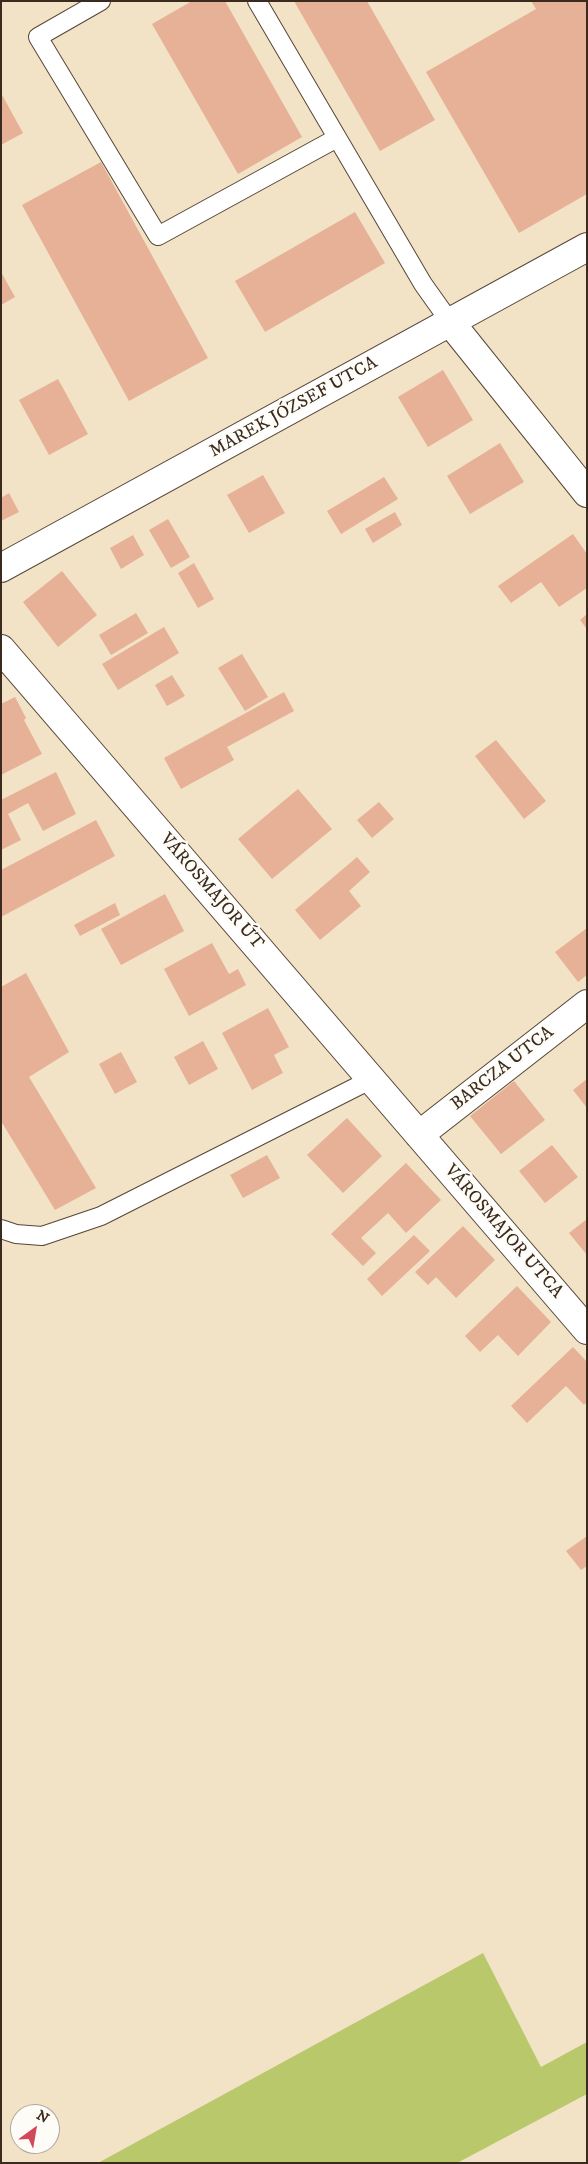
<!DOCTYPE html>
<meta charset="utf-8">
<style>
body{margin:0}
#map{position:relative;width:588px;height:2164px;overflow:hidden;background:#f2e2c6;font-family:"IM FELL DW Pica",serif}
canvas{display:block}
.frame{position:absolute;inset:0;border:2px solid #3b2a1e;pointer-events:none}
.north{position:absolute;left:10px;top:2104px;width:50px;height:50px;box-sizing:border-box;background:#fdfcf7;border:1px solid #afa8a0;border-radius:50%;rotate:32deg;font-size:14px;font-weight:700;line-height:20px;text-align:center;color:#3b2a1e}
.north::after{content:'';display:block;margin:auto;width:18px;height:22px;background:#d1495b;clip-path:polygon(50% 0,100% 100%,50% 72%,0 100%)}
</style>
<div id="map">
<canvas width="588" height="2164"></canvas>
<div class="frame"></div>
<div class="north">N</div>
</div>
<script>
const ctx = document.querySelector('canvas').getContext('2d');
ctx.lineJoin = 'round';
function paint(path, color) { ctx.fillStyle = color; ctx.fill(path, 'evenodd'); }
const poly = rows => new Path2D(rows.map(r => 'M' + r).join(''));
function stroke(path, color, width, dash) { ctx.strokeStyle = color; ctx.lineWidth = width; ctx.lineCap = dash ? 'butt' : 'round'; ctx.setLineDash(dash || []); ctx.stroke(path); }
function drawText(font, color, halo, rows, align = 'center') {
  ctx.font = font + ' "IM FELL DW Pica",serif'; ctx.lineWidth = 5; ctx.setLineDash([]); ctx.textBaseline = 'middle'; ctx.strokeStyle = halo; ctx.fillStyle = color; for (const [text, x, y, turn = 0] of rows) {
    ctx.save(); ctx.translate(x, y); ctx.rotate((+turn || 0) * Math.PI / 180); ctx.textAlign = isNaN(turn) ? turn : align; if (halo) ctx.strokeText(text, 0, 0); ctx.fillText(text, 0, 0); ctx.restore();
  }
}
paint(poly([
 [483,1953,541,2067,587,2042,587,2094,457,2163,98,2163]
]), '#b8c86a');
paint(poly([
 [192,1,225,1,302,137,238,174,152,24],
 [294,1,367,1,435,120,380,151],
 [531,1,587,1,587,194,519,233,426,72,536,9],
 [1,93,23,133,1,145],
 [101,162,208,358,129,401,22,205],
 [355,212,385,263,265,332,235,281],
 [1,272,15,297,1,305],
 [443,370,473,420,428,447,398,397],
 [58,379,88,434,49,455,19,400],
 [500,443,524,482,470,514,447,476],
 [263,475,285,513,249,533,227,495],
 [384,477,398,499,341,534,327,511],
 [9,493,19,512,1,521,1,498],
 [395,512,402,525,373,543,365,529],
 [168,519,190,557,171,568,149,530],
 [573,534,587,554,587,588,559,607,541,582,511,603,498,586],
 [133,535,144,555,121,569,110,548],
 [194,563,214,599,198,608,178,573],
 [62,571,97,615,58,647,23,602],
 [136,613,148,633,111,655,99,635],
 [587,614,587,629,580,620],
 [164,627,179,653,118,690,102,664],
 [242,654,268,697,245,711,218,668],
 [172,675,185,696,167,706,155,685],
 [284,692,294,711,227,747,234,760,181,789,164,758],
 [15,697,26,718,24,720,42,754,1,775,1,704],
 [496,740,546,801,524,819,475,756],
 [56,772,76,814,43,831,28,803,8,814,21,840,1,850,1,800],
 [298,789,332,829,272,879,238,839],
 [379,802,394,819,372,838,357,820],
 [96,820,115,856,1,917,1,870],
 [357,857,370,872,349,891,361,906,320,940,295,910],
 [165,894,184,931,121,965,101,929],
 [115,903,120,915,80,936,74,925],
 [587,928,587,975,578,982,555,952],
 [212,943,229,974,238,969,246,985,189,1016,164,969],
 [26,973,69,1052,29,1077,96,1188,55,1210,1,1121,1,987],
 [268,1008,289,1047,274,1055,283,1073,252,1090,222,1033],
 [203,1041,218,1069,189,1085,174,1057],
 [121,1052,137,1082,115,1094,99,1064],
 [587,1079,587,1108,573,1090],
 [514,1081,545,1120,501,1154,470,1116],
 [347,1118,382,1156,343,1193,307,1155],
 [552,1145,578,1177,545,1203,519,1171],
 [267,1155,280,1178,243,1198,230,1175],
 [406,1163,441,1200,406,1233,388,1213,361,1238,376,1253,363,1266,331,1234],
 [587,1219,587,1255,569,1233],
 [463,1226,495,1260,456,1298,436,1277,428,1285,415,1272],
 [414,1235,430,1251,382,1296,367,1279],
 [517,1286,551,1322,518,1356,498,1335,480,1352,465,1336],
 [573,1347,587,1362,587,1402,584,1405,566,1386,527,1423,511,1406],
 [587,1536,587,1566,581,1570,566,1551]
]), '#e7b197');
const lane = poly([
 [101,1,38,37,158,236,337,138],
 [257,1,423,284,450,322],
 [1,1229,16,1234,42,1236,101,1216,372,1079]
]);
const street = poly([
 [450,322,587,493],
 [1,568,587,247],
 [1,649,587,1330],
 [419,1135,587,1004]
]);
stroke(lane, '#564637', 20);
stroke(street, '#564637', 30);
stroke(lane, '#fff', 18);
stroke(street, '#fff', 28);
drawText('18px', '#3b2a1e', '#fdfcf7', [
 ["MAREK JÓZSEF UTCA",294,408,-29],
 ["VÁROSMAJOR ÚT",211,892,49],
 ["BARCZA UTCA",503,1069,-38],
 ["VÁROSMAJOR UTCA",503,1232,49]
]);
</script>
